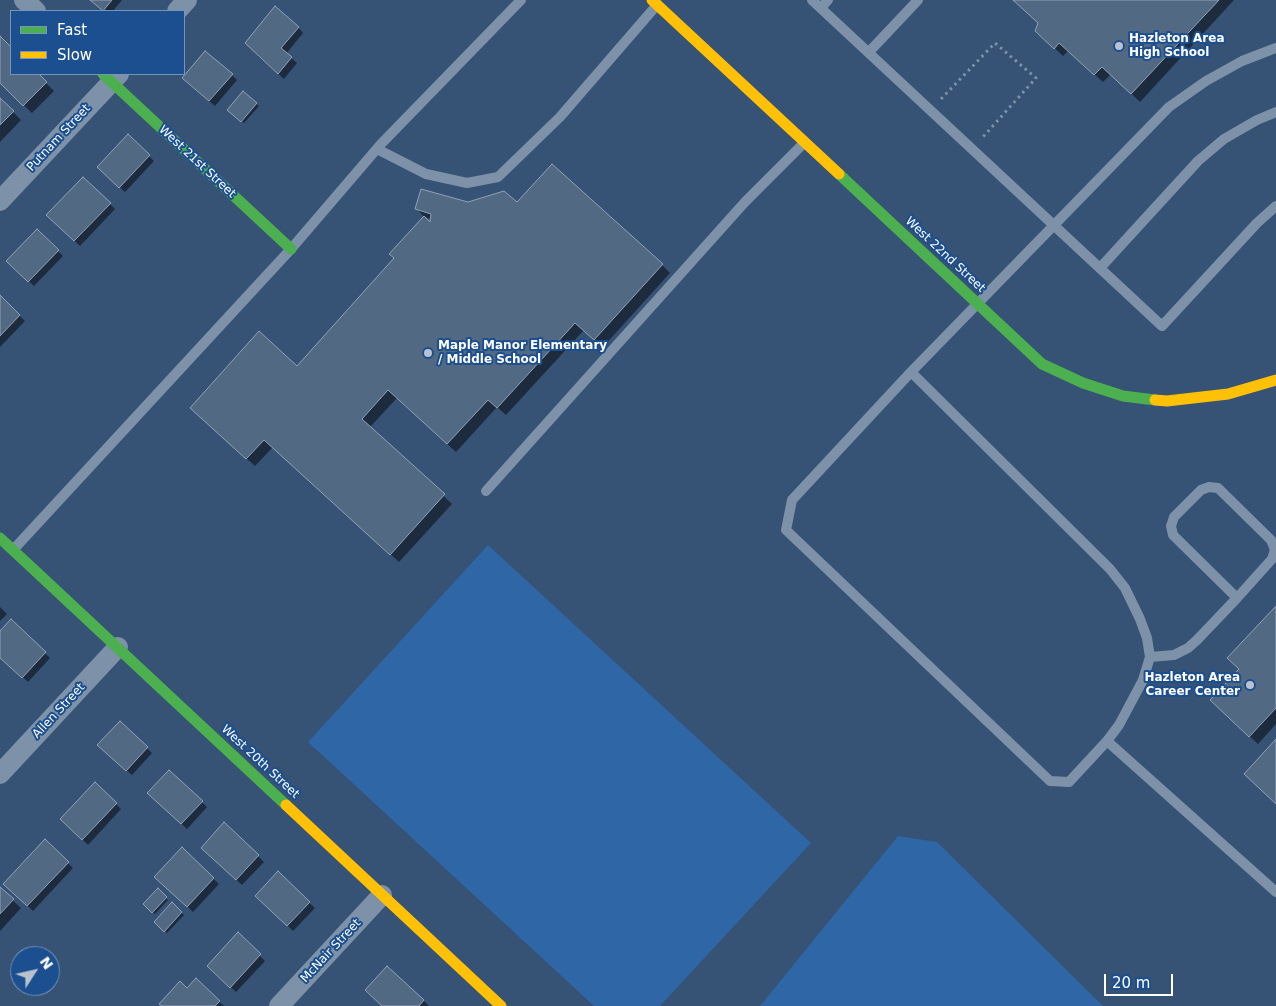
<!DOCTYPE html>
<style>
body{margin:0}
#map{position:relative;width:1276px;height:1006px;overflow:hidden;background:#365274;font-family:"DejaVu Sans",sans-serif}
canvas{display:block}
.legend{position:absolute;left:10px;top:10px;width:175px;height:65px;box-sizing:border-box;background:#1b4f8f;border:1px solid #7695bc;margin:0;padding:6px 9px;list-style:none;font-size:15px;color:#fff}
.legend li{display:flex;align-items:center;gap:10px;height:25px}
.legend b{width:25px;border:1px solid #7695bc}
.north{position:absolute;left:10px;top:946px;width:50px;height:50px;box-sizing:border-box;background:#1b4f8f;border:1px solid #7695bc;border-radius:50%;rotate:55deg;font-size:14px;font-weight:700;line-height:20px;text-align:center;color:#fff}
.north::after{content:'';display:block;margin:auto;width:18px;height:22px;background:#b9c2ce;clip-path:polygon(50% 0,100% 100%,50% 72%,0 100%)}
.scale{position:absolute;left:1104px;top:974px;width:69px;height:22px;box-sizing:border-box;border:2px solid #fff;border-top:0;padding-left:6px;font-size:15px;line-height:18px;white-space:nowrap;color:#fff;-webkit-text-stroke:4px #1b4f8f;paint-order:stroke}
</style>
<div id="map">
<canvas width="1276" height="1006"></canvas>
<ul class="legend">
<li><b style="height:6px;background:#4caf50"></b>Fast</li>
<li><b style="height:6px;background:#ffc107"></b>Slow</li>
</ul>
<div class="north">N</div>
<div class="scale">20 m</div>
</div>
<script>
const ctx = document.querySelector('canvas').getContext('2d');
ctx.lineJoin = 'round';
function paint(path, color) { ctx.fillStyle = color; ctx.fill(path, 'evenodd'); }
const poly = rows => new Path2D(rows.map(r => 'M' + r).join(''));
function stroke(path, color, width, dash) { ctx.strokeStyle = color; ctx.lineWidth = width; ctx.lineCap = dash ? 'butt' : 'round'; ctx.setLineDash(dash || []); ctx.stroke(path); }
function drawText(font, color, halo, rows, align = 'center') {
  ctx.font = font + ' "DejaVu Sans",sans-serif'; ctx.lineWidth = 4; ctx.setLineDash([]); ctx.textBaseline = 'middle'; ctx.strokeStyle = halo; ctx.fillStyle = color; for (const [text, x, y, turn = 0] of rows) {
    ctx.save(); ctx.translate(x, y); ctx.rotate((+turn || 0) * Math.PI / 180); ctx.textAlign = isNaN(turn) ? turn : align; if (halo) ctx.strokeText(text, 0, 0); ctx.fillText(text, 0, 0); ctx.restore();
  }
}
paint(poly([
 [488,545,811,843,660,1006,594,1006,308,742],
 [898,836,937,842,1103,1006,760,1006]
]), '#2f66a5');
paint(poly([
 [91,0,122,0,113,11,104,11],
 [1014,0,1234,0,1140,102,1111,74,1103,82,1068,51,1063,56,1036,30,1039,23],
 [298,27,303,33,286,54,297,63,284,79,258,56],
 [0,37,11,49,11,74,37,74,54,91,32,113,0,82],
 [232,75,237,80,215,106,189,84],
 [243,92,259,106,244,123,228,109],
 [0,99,21,120,0,142],
 [128,136,154,161,125,192,98,167],
 [84,178,115,209,80,246,48,215],
 [468,203,517,204,662,265,670,273,603,347,584,330,506,415,497,407,456,452,397,398,370,427,452,504,399,562,273,447,255,466,200,416,297,367,431,224,432,219,424,217,417,209],
 [37,231,63,256,34,286,8,261],
 [0,297,25,321,0,347],
 [0,607,7,614,0,621],
 [1276,608,1276,724,1258,744,1220,708],
 [11,621,50,658,28,682,0,656,0,632],
 [120,723,152,753,132,775,99,745],
 [169,772,207,807,187,829,149,793],
 [95,784,121,809,88,845,62,819],
 [224,824,264,862,242,885,208,853],
 [45,841,73,868,33,911,5,884],
 [182,849,219,884,193,912,156,877],
 [278,873,315,908,293,931,257,896],
 [0,889,21,908,0,931],
 [158,890,168,900,155,914,144,904],
 [172,904,184,915,167,933,156,922],
 [238,934,265,961,236,992,208,966],
 [387,968,424,1001,429,1006,384,1006],
 [196,980,224,1006,163,1006,188,990]
]), '#0007');
const building = poly([
 [90,0,112,0,103,11,90,0],
 [1013,0,1219,0,1131,94,1102,67,1094,75,1059,43,1054,49,1035,31,1038,23,1013,0],
 [275,6,299,27,281,48,292,57,278,74,245,43,275,6],
 [0,36,11,47,11,74,39,74,47,82,23,106,0,83,0,36],
 [205,51,233,74,209,101,182,78,205,51],
 [243,91,257,103,241,122,227,110,243,91],
 [0,98,14,111,0,125,0,98],
 [128,134,150,155,119,188,97,167,128,134],
 [552,164,663,264,594,340,575,323,497,408,488,400,447,444,388,390,362,419,445,494,390,555,264,440,246,459,190,408,259,331,297,366,394,258,389,254,424,216,430,222,431,214,415,209,421,189,468,202,504,191,517,202,552,164],
 [83,177,111,203,74,241,46,215,83,177],
 [37,229,59,250,28,282,6,261,37,229],
 [0,295,20,315,0,336,0,295],
 [1276,606,1276,708,1249,737,1210,700,1239,669,1227,658,1276,606],
 [11,619,46,652,22,678,0,658,0,631,11,619],
 [120,721,148,747,126,771,97,745,120,721],
 [1276,739,1276,804,1244,774,1276,739],
 [169,770,203,801,181,824,147,793,169,770],
 [95,782,117,803,82,840,60,819,95,782],
 [224,822,259,855,236,880,201,848,224,822],
 [45,839,69,862,27,906,3,884,45,839],
 [182,847,214,878,187,907,154,877,182,847],
 [278,871,310,902,287,926,255,896,278,871],
 [0,887,14,899,0,914,0,887],
 [158,888,167,897,152,913,143,904,158,888],
 [172,902,182,912,164,932,154,922,172,902],
 [238,932,261,954,230,988,207,966,238,932],
 [387,966,424,1000,419,1006,382,1006,365,990,387,966],
 [196,978,220,1001,215,1006,162,1006,159,1004,180,981,187,988,196,978]
]);
paint(building, '#526984');
stroke(building, '#92a2b6', 1);
stroke(poly([
 [941,99,995,43,1036,78,982,138]
]), '#7d92a8', 3, [2.5, 4]);
stroke(poly([
 [812,0,1162,326,1257,223,1276,206],
 [821,8,828,0],
 [869,52,918,0],
 [377,149,426,174,467,183,498,177,560,117,656,6],
 [1100,268,1198,161,1224,139,1257,120,1276,112],
 [911,372,1110,569,1125,588,1140,619,1147,638,1150,657],
 [486,491,745,202,804,143],
 [13,550,291,249,381,144,521,0],
 [1237,598,1173,535,1171,526,1174,517,1201,490,1209,487,1218,488,1271,540,1275,550,1272,559,1237,598,1197,640,1188,648,1174,655,1150,657,1143,680,1119,725,1107,741,1069,782,1050,781,786,530,792,500,911,372,1169,107,1206,81,1242,61,1276,48],
 [1107,741,1276,892]
]), '#7d92a8', 10);
stroke(poly([
 [24,0,36,11],
 [177,11,187,0],
 [0,201,119,74],
 [0,774,118,647],
 [279,1006,382,895]
]), '#7d92a8', 20);
stroke(poly([
 [103,74,291,249],
 [839,174,1042,364,1083,383,1123,396,1155,400],
 [0,538,286,805]
]), '#4caf50', 11);
stroke(poly([
 [652,0,839,174],
 [1155,400,1167,401,1228,394,1276,380],
 [286,805,501,1006]
]), '#ffc107', 11);
for (const [x, y, r, color] of [
 [1119,46,5,"#b9c2ce"],
 [428,353,5,"#b9c2ce"],
 [1250,685,5,"#b9c2ce"]
]) { const dot = new Path2D(); dot.arc(x, y, r, 0, 2 * Math.PI); ctx.fillStyle = color; ctx.fill(dot); stroke(dot, '#1b4f8f', 2); }
drawText('bold 12px', '#fff', '#1b4f8f', [
 ["Hazleton Area",1129,39],
 ["High School",1129,53],
 ["Maple Manor Elementary",438,346],
 ["/ Middle School",438,360],
 ["Hazleton Area",1240,678,"right"],
 ["Career Center",1240,692,"right"]
], 'left');
drawText('12px', '#fff', '#1b4f8f', [
 ["Putnam Street",59,138,-47],
 ["West 21st Street",197,162,43],
 ["West 22nd Street",945,255,43],
 ["Allen Street",59,711,-47],
 ["West 20th Street",260,762,43],
 ["McNair Street",331,951,-47]
]);
</script>
